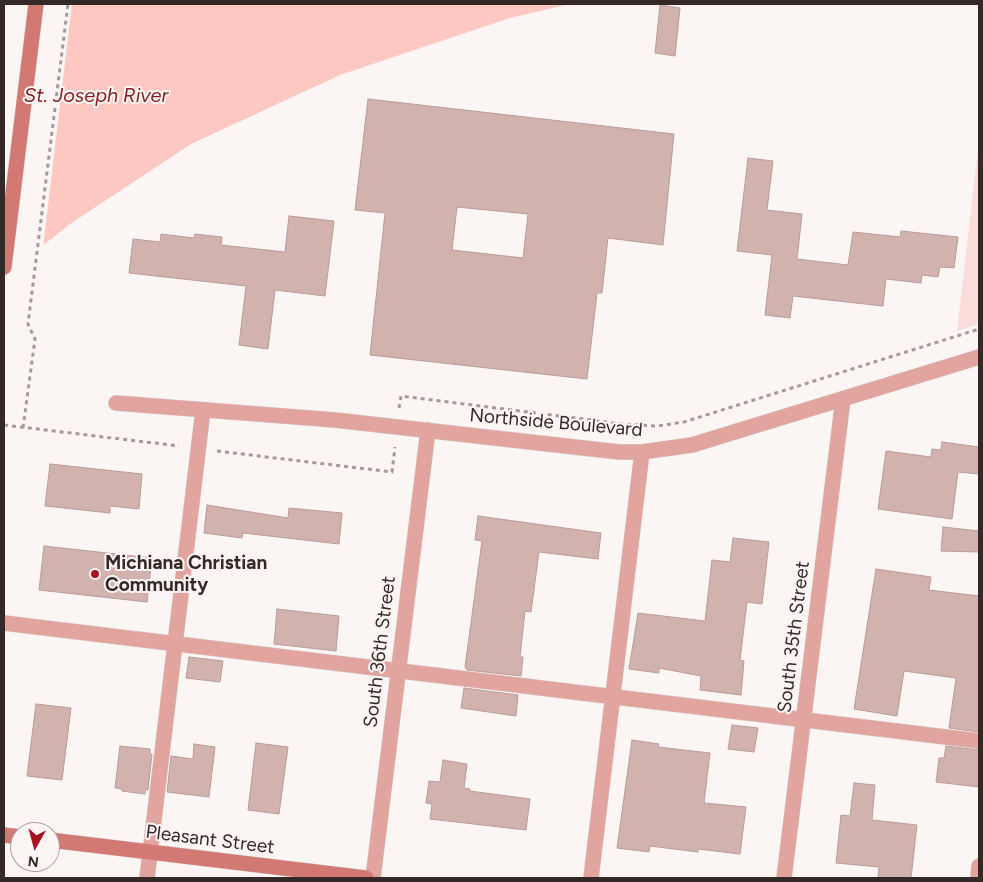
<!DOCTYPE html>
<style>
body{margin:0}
#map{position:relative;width:983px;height:882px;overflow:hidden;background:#fbf5f4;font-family:Figtree,sans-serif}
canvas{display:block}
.frame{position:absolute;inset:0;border:5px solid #352928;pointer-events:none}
.north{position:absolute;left:10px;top:822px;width:50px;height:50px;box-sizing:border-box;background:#fbf5f4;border:1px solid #aca3a2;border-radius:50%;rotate:187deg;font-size:14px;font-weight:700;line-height:20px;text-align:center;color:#352928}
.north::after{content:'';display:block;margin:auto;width:18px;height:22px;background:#a91422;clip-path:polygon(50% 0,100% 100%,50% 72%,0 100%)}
</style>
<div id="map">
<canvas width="983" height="882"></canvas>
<div class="frame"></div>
<div class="north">N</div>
</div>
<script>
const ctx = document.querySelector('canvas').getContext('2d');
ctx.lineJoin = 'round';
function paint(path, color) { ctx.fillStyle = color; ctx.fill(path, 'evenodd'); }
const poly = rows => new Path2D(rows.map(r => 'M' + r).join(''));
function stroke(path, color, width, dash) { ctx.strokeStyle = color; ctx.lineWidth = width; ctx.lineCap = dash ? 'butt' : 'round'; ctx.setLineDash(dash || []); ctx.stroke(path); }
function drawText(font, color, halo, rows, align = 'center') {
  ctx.font = font + ' Figtree,sans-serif'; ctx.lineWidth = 4; ctx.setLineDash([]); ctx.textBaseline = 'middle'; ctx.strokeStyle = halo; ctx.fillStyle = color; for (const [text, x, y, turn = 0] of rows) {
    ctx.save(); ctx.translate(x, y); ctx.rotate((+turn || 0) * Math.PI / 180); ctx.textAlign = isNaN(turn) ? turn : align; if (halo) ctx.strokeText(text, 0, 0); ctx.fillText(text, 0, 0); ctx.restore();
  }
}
paint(poly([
 [979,141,979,324,957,331]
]), '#faddda');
paint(poly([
 [4,4,570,4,510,18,340,75,191,144,70,224,41,247]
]), '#fdc7c2');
paint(poly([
 [4,4,72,4,43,248,4,281]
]), '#fbf5f4');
const building = poly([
 [660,5,680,8,675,56,655,53,660,5],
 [368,99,674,134,663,245,608,238,602,293,597,293,587,379,370,355,385,213,355,210,368,99],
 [457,207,528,214,523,258,452,250,457,207],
 [748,158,773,161,767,210,802,214,797,259,848,265,853,232,900,237,901,231,958,237,954,268,940,267,938,277,922,275,921,283,886,279,883,306,793,296,790,318,765,315,772,255,737,251,748,158],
 [289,216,334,221,325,296,275,290,268,349,239,345,246,286,129,273,133,239,160,242,161,234,194,238,195,234,222,237,221,245,285,252,289,216],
 [942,442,979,447,979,474,958,472,952,519,878,509,886,451,931,457,932,449,941,450,942,442],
 [50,464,142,474,139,509,110,506,110,513,45,506,50,464],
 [207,505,288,518,289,508,342,513,339,544,243,533,242,538,204,533,207,505],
 [478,516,601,533,598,559,539,552,531,612,525,611,520,657,523,657,521,676,467,670,465,667,482,541,475,540,478,516],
 [943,527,979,531,979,552,941,551,943,527],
 [733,538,769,542,762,604,747,602,740,660,744,661,741,695,700,690,701,676,659,668,659,673,629,669,638,613,705,621,712,560,730,562,733,538],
 [44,546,152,558,147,602,39,590,44,546],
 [876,569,931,577,929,590,979,596,979,732,949,728,956,678,904,671,897,716,854,709,876,569],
 [277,609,339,616,336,651,274,644,277,609],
 [189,657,223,661,220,682,186,678,189,657],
 [464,688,518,695,516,716,461,708,464,688],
 [36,704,71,708,62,780,27,776,36,704],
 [732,725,758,728,754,752,728,749,732,725],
 [632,740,659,744,658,747,710,753,704,803,746,807,740,854,698,849,698,852,650,846,649,852,617,848,632,740],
 [256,743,288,747,279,814,248,810,256,743],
 [194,744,215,747,209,797,167,792,171,756,193,759,194,744],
 [120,746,150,749,150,754,152,754,148,790,145,789,145,794,122,791,122,789,115,788,120,746],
 [946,746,979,750,979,787,936,782,939,758,944,758,946,746],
 [443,760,467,764,464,788,470,789,470,791,530,799,526,830,430,819,432,804,426,803,429,781,440,782,443,760],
 [854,783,875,785,872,820,917,825,911,878,878,878,879,867,836,863,841,815,850,816,854,783]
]);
paint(building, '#d1b2af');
stroke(building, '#b99b98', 1);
const lane = poly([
 [4,623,979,741],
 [147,878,203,410],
 [591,878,642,452],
 [978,878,979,866]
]);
const street = poly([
 [116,403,335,420,619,452,642,452,692,445,979,357],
 [373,878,428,430],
 [784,878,843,399]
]);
const secondary = poly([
 [4,267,36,4],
 [4,835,20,837],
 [50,840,366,878]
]);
stroke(lane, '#d7d0cf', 16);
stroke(street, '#d7d0cf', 16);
stroke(secondary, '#d7d0cf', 16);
stroke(poly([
 [399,408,401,396,622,424,657,426,684,422,979,329],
 [4,425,179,446],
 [23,428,35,339,28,324,68,4],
 [217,451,392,472,395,447]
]), '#a39a99', 3, [4, 4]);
stroke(lane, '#e2a49f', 15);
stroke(street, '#e2a49f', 15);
stroke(secondary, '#d27974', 15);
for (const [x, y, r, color] of [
 [95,574,5,"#a91422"]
]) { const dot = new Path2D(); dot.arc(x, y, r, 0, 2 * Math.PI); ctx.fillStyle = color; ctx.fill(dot); stroke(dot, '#fbf5f4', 2); }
drawText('19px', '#352928', '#fbf5f4', [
 ["Northside Boulevard",556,423,5],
 ["South 35th Street",794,637,-83],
 ["South 36th Street",380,652,-83],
 ["Pleasant Street",210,840,7]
]);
drawText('bold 19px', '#352928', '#fbf5f4', [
 ["Michiana Christian",105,563],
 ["Community",105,585]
], 'left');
drawText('italic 20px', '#842023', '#fbf5f4', [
 ["St. Joseph River",96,96]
]);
</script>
